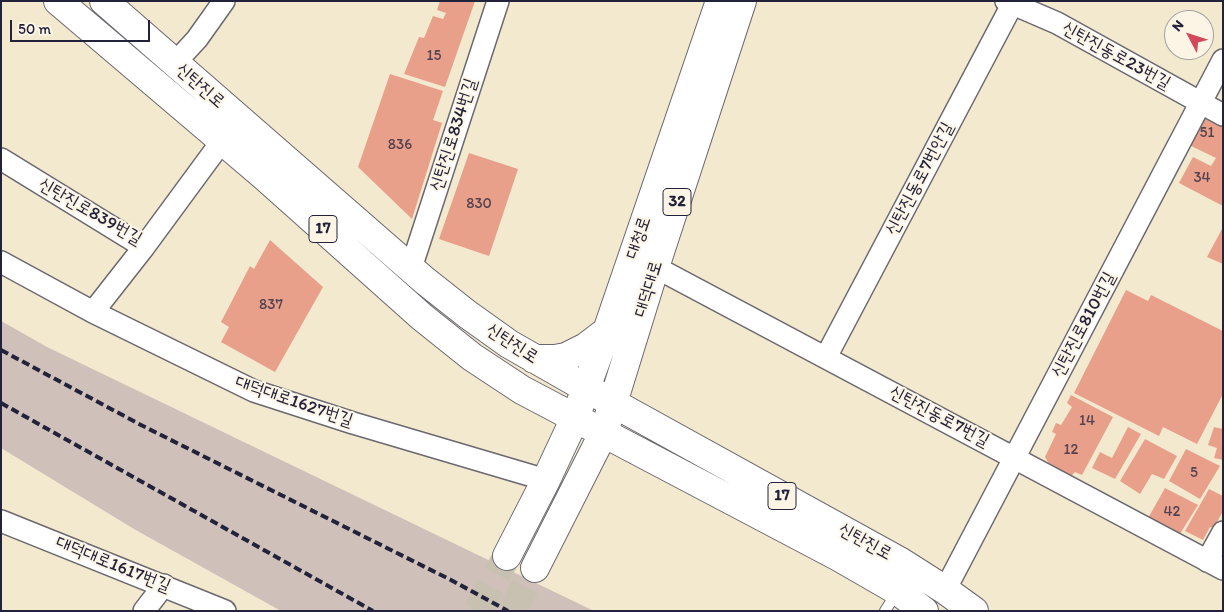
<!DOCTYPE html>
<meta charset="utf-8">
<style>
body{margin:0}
#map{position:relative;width:1224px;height:612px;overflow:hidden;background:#f2e9cf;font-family:Itim,sans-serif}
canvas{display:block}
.frame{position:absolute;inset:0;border:2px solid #22223b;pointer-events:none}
.north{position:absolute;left:1164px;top:10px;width:50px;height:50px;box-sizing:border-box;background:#fcf5e5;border:1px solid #a5a1a1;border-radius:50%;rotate:310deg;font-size:14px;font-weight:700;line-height:20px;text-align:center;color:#22223b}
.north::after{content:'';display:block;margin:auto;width:18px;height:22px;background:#d1495b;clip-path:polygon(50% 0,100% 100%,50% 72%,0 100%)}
.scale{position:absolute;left:10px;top:20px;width:140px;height:22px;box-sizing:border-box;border:2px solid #22223b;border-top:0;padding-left:6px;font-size:15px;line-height:18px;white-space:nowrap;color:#22223b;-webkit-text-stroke:4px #fcf5e5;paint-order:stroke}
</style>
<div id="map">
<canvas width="1224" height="612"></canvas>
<div class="frame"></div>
<div class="north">N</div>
<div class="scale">50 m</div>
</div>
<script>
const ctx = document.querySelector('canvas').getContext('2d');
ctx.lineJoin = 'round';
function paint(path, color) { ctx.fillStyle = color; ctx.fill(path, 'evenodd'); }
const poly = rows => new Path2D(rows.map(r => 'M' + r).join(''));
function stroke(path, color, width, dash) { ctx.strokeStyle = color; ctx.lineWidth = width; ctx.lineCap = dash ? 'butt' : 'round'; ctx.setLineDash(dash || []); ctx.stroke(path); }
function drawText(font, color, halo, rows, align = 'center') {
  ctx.font = font + ' Itim,"Poor Story",sans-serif'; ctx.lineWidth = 4; ctx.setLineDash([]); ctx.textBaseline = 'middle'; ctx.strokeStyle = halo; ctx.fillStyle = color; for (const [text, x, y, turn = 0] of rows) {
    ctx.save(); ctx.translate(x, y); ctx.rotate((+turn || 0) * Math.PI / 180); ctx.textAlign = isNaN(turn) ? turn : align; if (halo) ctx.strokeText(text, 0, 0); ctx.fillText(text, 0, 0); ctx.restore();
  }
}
paint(poly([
 [1,321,47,347,594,611,281,611,134,529,1,448]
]), '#cfc0ba');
paint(poly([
 [440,1,475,1,445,87,404,74,419,37,424,38,433,16,443,19,446,13,437,10],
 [390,74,443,91,433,120,442,123,412,219,358,167],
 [1203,113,1223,124,1223,206,1179,183,1193,157,1211,166,1216,158,1185,143],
 [469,153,518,169,489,256,439,239],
 [1223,227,1223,264,1207,257],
 [270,240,323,287,275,372,221,342,229,327,221,322,250,266,254,269],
 [1126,290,1148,301,1151,295,1223,331,1223,394,1197,444,1163,427,1159,436,1074,393],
 [1071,395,1113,417,1082,475,1075,472,1071,476,1049,464,1045,457,1056,434,1052,432,1056,423,1061,425,1072,407,1067,403],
 [1128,427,1141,434,1115,479,1092,468,1100,452,1112,458],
 [1214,427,1223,429,1223,460,1214,458,1217,448,1208,445],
 [1145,439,1177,456,1164,479,1152,474,1140,494,1120,481],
 [1186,449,1220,466,1200,499,1169,481],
 [1165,488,1198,505,1178,537,1147,520],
 [1209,489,1223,496,1223,511,1214,528,1210,527,1203,540,1185,531]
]), '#e8a08b');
stroke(poly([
 [477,611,507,556],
 [512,611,535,568]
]), '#c8c1b1', 28, [28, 14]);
const lane = poly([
 [885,611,897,592]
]);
const street = poly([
 [1006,1,1057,23,1223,115],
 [174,64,197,39,224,1],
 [1,159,144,247],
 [1,262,93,312,254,391,353,423,546,480],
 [655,267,1223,569],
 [411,268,498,1],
 [93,312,144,247,222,141],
 [826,357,1014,1],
 [1,521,225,611],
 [1207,561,1223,532],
 [945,590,1223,60],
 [144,611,164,585]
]);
const primary = poly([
 [58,1,264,176,422,317,472,357,522,390,839,557,898,591,924,611],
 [104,1,424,280,467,314,509,344,586,388,901,562,945,590,974,611],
 [534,359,555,359,566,357,586,347,607,331],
 [507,556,546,480,575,418,607,331,720,1],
 [535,568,604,432,655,267,742,1]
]);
stroke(lane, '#6b686f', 12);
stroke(street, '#6b686f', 24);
stroke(primary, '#6b686f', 30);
stroke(lane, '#fff', 10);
stroke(street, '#fff', 21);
stroke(primary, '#fff', 28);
stroke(poly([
 [1,350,141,425,451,580,508,611],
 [1,403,373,611]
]), '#22223b', 4, [8, 4]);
drawText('15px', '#54424f', null, [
 ["15",434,56],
 ["51",1207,133],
 ["836",400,145],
 ["34",1202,178],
 ["830",479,204],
 ["837",271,305],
 ["14",1087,421],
 ["12",1071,450],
 ["5",1194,473],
 ["42",1172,512]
]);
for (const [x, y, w] of [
 [677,202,28],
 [323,229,28],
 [782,496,28]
]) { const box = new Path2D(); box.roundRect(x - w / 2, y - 13.5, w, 27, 4); ctx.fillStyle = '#fcf5e5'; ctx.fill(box); stroke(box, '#22223b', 1); }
drawText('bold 16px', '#22223b', null, [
 ["32",677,202],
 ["17",323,229],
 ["17",782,496]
]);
drawText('18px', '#22223b', '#fcf5e5', [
 ["신탄진동로23번길",1116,56,29],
 ["신탄진로",200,86,41],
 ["신탄진로834번길",454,135,-72],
 ["신탄진동로7번안길",920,179,-62],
 ["신탄진로839번길",90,212,30],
 ["대청로",639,238,-71],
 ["대덕대로",649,289,-73],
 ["신탄진로810번길",1084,325,-62],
 ["신탄진로",512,344,33],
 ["대덕대로1627번길",294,402,19],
 ["신탄진동로7번길",939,417,28],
 ["신탄진로",865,542,29],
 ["대덕대로1617번길",113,565,22]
]);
</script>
